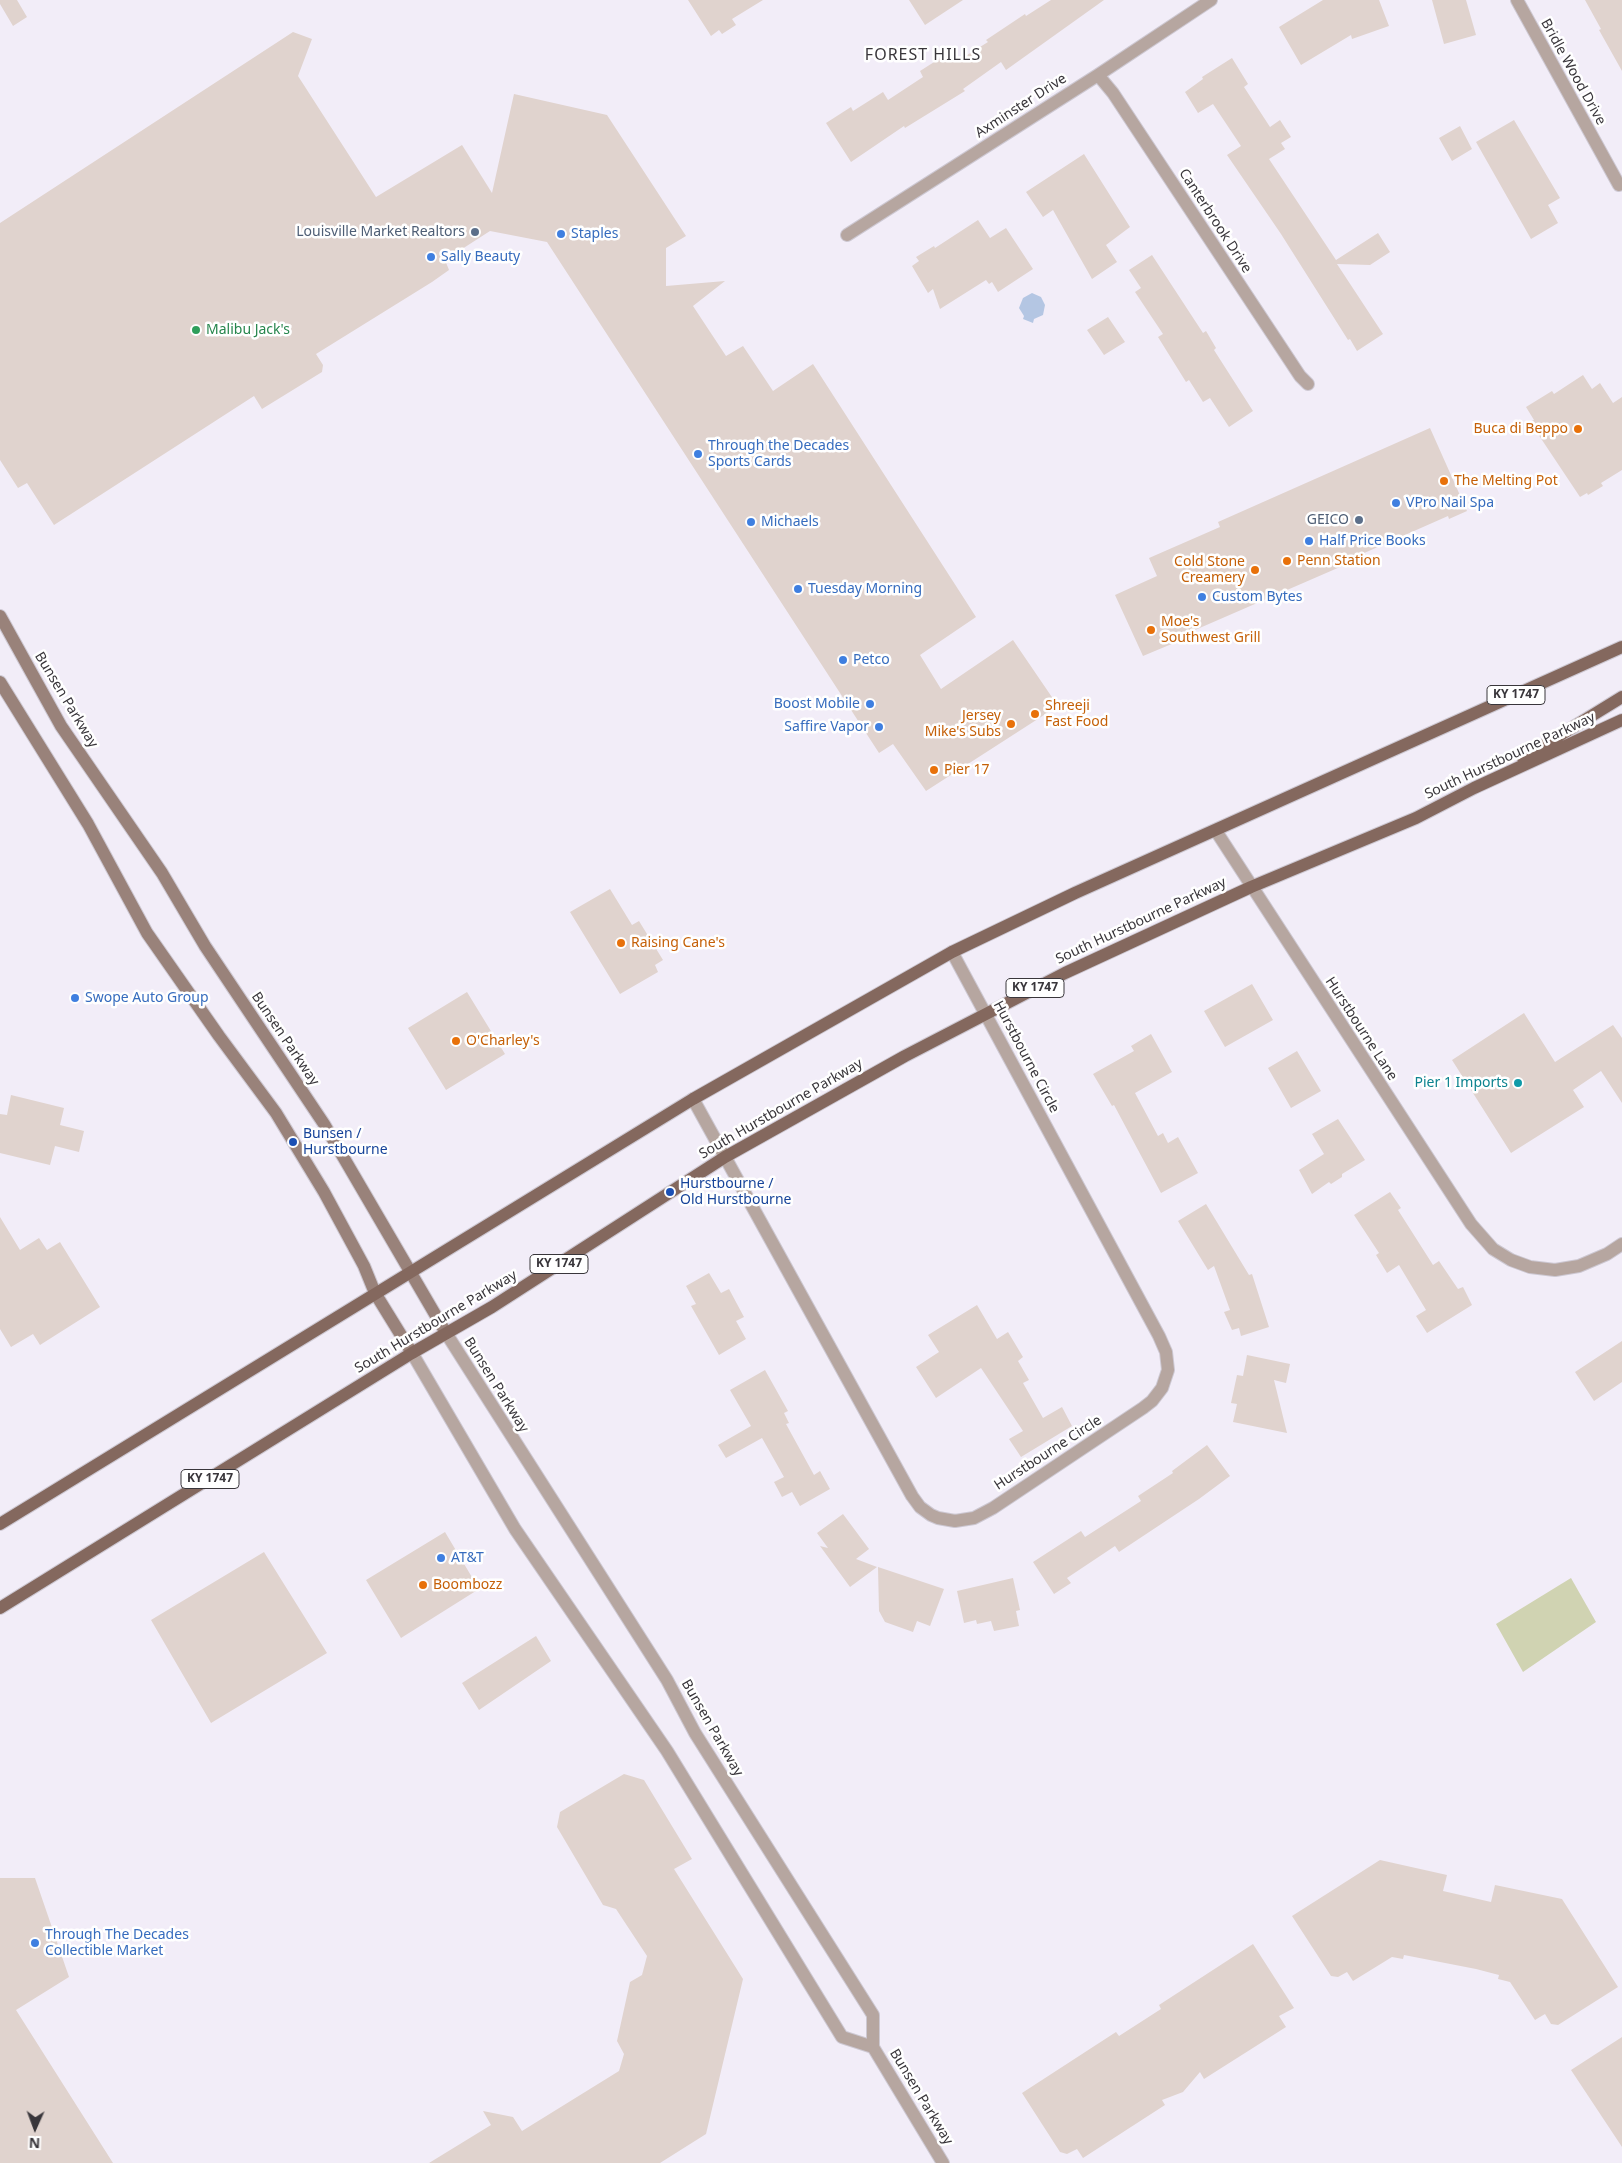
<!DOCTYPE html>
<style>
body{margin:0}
#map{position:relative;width:1622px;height:2163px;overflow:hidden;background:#f2edf8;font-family:"Noto Sans",sans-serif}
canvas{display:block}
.north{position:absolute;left:10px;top:2103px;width:50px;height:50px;-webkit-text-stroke:4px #fff;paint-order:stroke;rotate:182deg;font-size:14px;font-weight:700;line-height:20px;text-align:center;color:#39363b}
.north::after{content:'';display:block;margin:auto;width:18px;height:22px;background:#39363b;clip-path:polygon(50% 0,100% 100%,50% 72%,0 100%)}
</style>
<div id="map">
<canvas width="1622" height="2163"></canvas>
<div class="north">N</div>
</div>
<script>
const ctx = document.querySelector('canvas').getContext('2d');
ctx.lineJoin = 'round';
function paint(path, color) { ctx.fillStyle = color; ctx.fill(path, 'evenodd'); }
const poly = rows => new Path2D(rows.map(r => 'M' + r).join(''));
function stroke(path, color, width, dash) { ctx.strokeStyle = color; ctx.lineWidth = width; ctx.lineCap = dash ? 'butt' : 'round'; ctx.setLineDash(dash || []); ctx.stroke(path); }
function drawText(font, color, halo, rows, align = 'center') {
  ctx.font = font + ' "Noto Sans",sans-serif'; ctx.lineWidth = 5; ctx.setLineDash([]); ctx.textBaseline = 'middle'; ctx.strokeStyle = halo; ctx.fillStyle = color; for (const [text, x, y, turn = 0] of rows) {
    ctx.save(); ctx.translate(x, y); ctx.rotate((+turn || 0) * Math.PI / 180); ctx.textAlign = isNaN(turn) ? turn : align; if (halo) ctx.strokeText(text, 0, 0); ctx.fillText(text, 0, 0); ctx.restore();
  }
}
paint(poly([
 [1571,1578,1596,1622,1523,1672,1496,1624]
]), '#d0d3b2');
paint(poly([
 [1032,293,1041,297,1045,305,1043,315,1034,319,1033,323,1023,319,1024,316,1019,308,1023,298]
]), '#b4c6e3');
paint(poly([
 [0,0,17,0,27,17,13,26,0,4],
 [688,0,763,0,732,19,736,25,722,34,719,30,711,36],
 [909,0,963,0,925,25],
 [1051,0,1104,0,1006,70,1001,62,963,89,965,91,905,128,904,126,851,162,826,123,851,107,853,111,883,92,888,100,923,77,920,71,953,50,959,60,988,42,986,40,1025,14,1026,16],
 [1323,0,1379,0,1389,26,1352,39,1351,35,1301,65,1279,27],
 [1432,0,1466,0,1476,35,1444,44],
 [1585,0,1622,0,1622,71,1599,30,1601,29],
 [293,32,312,39,298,76,376,197,462,145,492,193,514,94,607,115,686,236,666,248,666,286,725,281,693,306,726,356,743,346,773,391,813,364,976,617,920,655,941,689,1013,640,1058,706,926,791,893,744,879,753,547,242,490,231,445,260,449,270,432,282,316,354,323,365,322,372,262,409,254,396,54,525,27,483,18,488,0,460,0,223],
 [1232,58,1248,84,1244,87,1270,127,1280,120,1291,137,1281,143,1285,149,1269,159,1336,260,1378,233,1390,252,1370,265,1337,264,1383,334,1357,351,1350,339,1348,340,1281,234,1227,155,1241,146,1213,104,1198,113,1185,92,1203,79,1202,77],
 [1514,120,1560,198,1548,205,1558,223,1531,239,1476,142],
 [1460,126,1472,149,1452,161,1439,138],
 [1084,154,1130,227,1106,245,1117,262,1092,279,1053,210,1043,217,1026,192],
 [978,220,990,238,1006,228,1033,269,998,292,992,282,989,284,986,280,940,309,933,289,928,293,912,266,919,261,916,257,934,246,935,248],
 [1152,255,1203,333,1206,331,1216,348,1214,350,1253,411,1229,427,1210,398,1203,402,1189,380,1186,382,1158,337,1163,334,1135,292,1141,288,1129,270],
 [1108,317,1125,342,1104,355,1087,330],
 [1583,375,1592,389,1600,383,1613,403,1622,397,1622,470,1601,483,1603,486,1588,495,1587,493,1580,497,1530,422,1534,420,1526,407,1552,391,1554,394],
 [1430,428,1467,511,1449,519,1448,516,1362,554,1363,557,1172,640,1174,643,1143,656,1115,595,1157,576,1149,558,1220,527,1218,522],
 [610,889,632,925,639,921,663,960,655,965,658,972,620,994,570,912],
 [1252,984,1273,1020,1225,1047,1204,1011],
 [467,992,505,1054,446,1090,408,1028],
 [1524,1013,1555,1062,1613,1025,1622,1038,1622,1103,1601,1071,1573,1090,1584,1107,1511,1153,1452,1060],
 [1151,1034,1172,1072,1135,1093,1158,1136,1163,1133,1168,1143,1178,1137,1198,1173,1161,1193,1114,1105,1112,1106,1093,1074,1134,1051,1131,1046],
 [1297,1051,1321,1091,1291,1108,1268,1068],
 [11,1095,64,1108,60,1125,84,1131,79,1152,55,1146,50,1165,0,1153,0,1114,7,1115],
 [1338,1119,1365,1160,1342,1174,1342,1177,1331,1184,1329,1182,1312,1194,1299,1170,1324,1154,1312,1134],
 [1390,1192,1401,1208,1398,1210,1433,1265,1439,1261,1458,1289,1463,1287,1472,1305,1427,1333,1416,1316,1426,1310,1399,1265,1387,1273,1376,1255,1379,1253,1354,1215],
 [1206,1204,1249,1275,1252,1274,1269,1327,1241,1336,1239,1328,1232,1330,1224,1312,1230,1310,1214,1266,1208,1270,1178,1221],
 [0,1217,20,1250,39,1238,47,1250,60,1242,100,1307,40,1345,33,1334,11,1347,0,1329],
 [709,1273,721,1293,729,1289,744,1317,736,1321,746,1339,719,1355,691,1306,696,1304,686,1286],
 [977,1305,997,1339,1008,1332,1023,1357,1018,1361,1029,1380,1023,1383,1043,1418,1062,1407,1072,1426,1021,1457,1009,1439,1023,1431,981,1368,936,1398,916,1367,939,1352,928,1335],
 [1622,1341,1622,1382,1594,1401,1575,1372],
 [1247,1355,1290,1364,1286,1383,1274,1380,1287,1433,1233,1422,1237,1404,1231,1403,1237,1375,1243,1376],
 [765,1370,788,1411,784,1413,789,1423,786,1424,814,1475,820,1471,830,1489,800,1506,792,1492,782,1497,774,1482,784,1477,762,1438,726,1458,718,1445,751,1426,730,1390],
 [1207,1445,1230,1476,1199,1499,1119,1552,1115,1546,1067,1578,1071,1583,1054,1594,1033,1562,1081,1531,1085,1537,1141,1501,1138,1496,1173,1473,1172,1471],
 [843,1514,869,1549,856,1559,877,1567,850,1587,820,1546,828,1548,817,1533],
 [445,1532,479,1589,401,1638,366,1580],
 [264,1552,327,1653,211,1723,151,1620],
 [878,1567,944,1589,930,1626,917,1621,913,1632,885,1622,879,1611],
 [1013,1578,1020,1610,1016,1611,1019,1626,994,1631,991,1621,977,1624,976,1620,964,1623,957,1591],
 [536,1636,551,1661,479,1710,462,1683],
 [624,1774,644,1780,692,1859,674,1869,743,1979,706,2134,660,2163,429,2163,491,2125,483,2111,513,2117,522,2131,619,2071,624,2054,617,2041,630,1982,642,1975,647,1956,616,1909,603,1905,557,1827,560,1812],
 [1380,1860,1447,1875,1443,1891,1491,1902,1495,1885,1562,1899,1618,1987,1558,2025,1551,2024,1545,2014,1535,2020,1510,1982,1498,1979,1499,1975,1476,1969,1404,1955,1403,1959,1392,1957,1353,1981,1347,1972,1338,1977,1331,1976,1292,1916],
 [0,1878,35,1878,69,1977,16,2010,113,2163,0,2163],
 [1253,1944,1294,2008,1279,2016,1286,2027,1204,2079,1200,2072,1183,2092,1162,2100,1165,2105,1083,2158,1077,2149,1067,2154,1060,2152,1022,2093,1116,2032,1119,2036,1161,2009,1159,2005],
 [1622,2037,1622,2147,1571,2070]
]), '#e0d3ce');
const street = poly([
 [1517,0,1619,185],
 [1098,75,1113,93,1300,376,1308,384],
 [847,235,1098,75,1211,0],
 [1216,831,1471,1224,1493,1249,1511,1260,1530,1267,1555,1270,1579,1266,1607,1254,1622,1244],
 [693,1099,912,1496,920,1507,931,1515,938,1518,955,1521,974,1518,993,1508,1143,1408,1152,1401,1162,1388,1168,1370,1166,1352,1159,1336,952,952],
 [446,1333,667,1680,695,1733,873,2015,873,2047,943,2163],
 [412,1353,515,1529,667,1751,842,2037,873,2047]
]);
const secondary = poly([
 [0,616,61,726,162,873,205,946,324,1124,446,1333],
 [0,682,88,824,147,933,219,1036,276,1113,324,1192,364,1266,375,1293,412,1353]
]);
const primary = poly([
 [1523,758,1622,697],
 [0,1524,693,1099,952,952,1075,893,1622,647],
 [0,1608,412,1353,492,1307,725,1157,905,1056,1065,973,1251,887,1416,818,1474,788,1622,720]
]);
stroke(street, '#cdc8d2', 14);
stroke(secondary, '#cdc8d2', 14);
stroke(primary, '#cdc8d2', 14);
stroke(street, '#b6a6a0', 12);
stroke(secondary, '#99827a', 12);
stroke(primary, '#84685e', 12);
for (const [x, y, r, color] of [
 [475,232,5,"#5c6f8a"],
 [561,234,5,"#3f7fe0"],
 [431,257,5,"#3f7fe0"],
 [196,330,5,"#2e9e5b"],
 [1578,429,5,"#e8710a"],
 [698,454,5,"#3f7fe0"],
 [1444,481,5,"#e8710a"],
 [1396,503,5,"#3f7fe0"],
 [1359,520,5,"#5c6f8a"],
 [751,522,5,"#3f7fe0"],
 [1309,541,5,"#3f7fe0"],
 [1287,561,5,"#e8710a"],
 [1255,570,5,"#e8710a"],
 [798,589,5,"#3f7fe0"],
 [1202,597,5,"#3f7fe0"],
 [1151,630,5,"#e8710a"],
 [843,660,5,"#3f7fe0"],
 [870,704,5,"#3f7fe0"],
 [1035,714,5,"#e8710a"],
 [1011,724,5,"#e8710a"],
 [879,727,5,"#3f7fe0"],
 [934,770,5,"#e8710a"],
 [621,943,5,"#e8710a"],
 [75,998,5,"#3f7fe0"],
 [456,1041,5,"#e8710a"],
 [1518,1083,5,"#0f9aa8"],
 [293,1142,5,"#1a4fb4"],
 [670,1192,5,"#1a4fb4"],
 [441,1558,5,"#3f7fe0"],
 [423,1585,5,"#e8710a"],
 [35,1943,5,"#3f7fe0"]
]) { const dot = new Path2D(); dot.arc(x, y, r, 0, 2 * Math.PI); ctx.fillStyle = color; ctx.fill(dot); stroke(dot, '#fff', 2); }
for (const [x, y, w] of [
 [1516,695,58],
 [1035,988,58],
 [559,1264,58],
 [210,1479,58]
]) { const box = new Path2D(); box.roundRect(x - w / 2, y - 9.5, w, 19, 4); ctx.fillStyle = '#fff'; ctx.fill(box); stroke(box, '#39363b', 1); }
drawText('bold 12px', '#39363b', null, [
 ["KY 1747",1516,695],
 ["KY 1747",1035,988],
 ["KY 1747",559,1264],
 ["KY 1747",210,1479]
]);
drawText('14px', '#39363b', '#fff', [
 ["Bridle Wood Drive",1573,72,61],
 ["Axminster Drive",1021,106,-33],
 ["Canterbrook Drive",1215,221,57],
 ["Bunsen Parkway",66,700,59],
 ["South Hurstbourne Parkway",1510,756,-25],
 ["South Hurstbourne Parkway",1141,921,-25],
 ["Hurstbourne Lane",1361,1029,57],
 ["Bunsen Parkway",285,1039,56],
 ["Hurstbourne Circle",1026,1057,62],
 ["South Hurstbourne Parkway",781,1109,-30],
 ["South Hurstbourne Parkway",436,1322,-31],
 ["Bunsen Parkway",496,1385,58],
 ["Hurstbourne Circle",1048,1453,-33],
 ["Bunsen Parkway",712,1728,60],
 ["Bunsen Parkway",921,2097,59]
]);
drawText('14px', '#4e5e75', '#fff', [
 ["Louisville Market Realtors",465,232],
 ["GEICO",1349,520]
], 'right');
drawText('14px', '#366cbe', '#fff', [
 ["Staples",571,234],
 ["Sally Beauty",441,257],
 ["Through the Decades",708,446],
 ["Sports Cards",708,462],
 ["VPro Nail Spa",1406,503],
 ["Michaels",761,522],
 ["Half Price Books",1319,541],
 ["Tuesday Morning",808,589],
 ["Custom Bytes",1212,597],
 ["Petco",853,660],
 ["Boost Mobile",860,704,"right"],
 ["Saffire Vapor",869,727,"right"],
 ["Swope Auto Group",85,998],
 ["AT&T",451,1558],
 ["Through The Decades",45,1935],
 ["Collectible Market",45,1951]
], 'left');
drawText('14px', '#27864d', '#fff', [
 ["Malibu Jack's",206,330]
], 'left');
drawText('14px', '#c56008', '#fff', [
 ["Buca di Beppo",1568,429,"right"],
 ["The Melting Pot",1454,481],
 ["Penn Station",1297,561],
 ["Cold Stone",1245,562,"right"],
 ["Creamery",1245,578,"right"],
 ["Moe's",1161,622],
 ["Southwest Grill",1161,638],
 ["Shreeji",1045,706],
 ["Fast Food",1045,722],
 ["Jersey",1001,716,"right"],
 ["Mike's Subs",1001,732,"right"],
 ["Pier 17",944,770],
 ["Raising Cane's",631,943],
 ["O'Charley's",466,1041],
 ["Boombozz",433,1585]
], 'left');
drawText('14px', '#0d838f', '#fff', [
 ["Pier 1 Imports",1508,1083]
], 'right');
drawText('14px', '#164399', '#fff', [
 ["Bunsen /",303,1134],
 ["Hurstbourne",303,1150],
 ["Hurstbourne /",680,1184],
 ["Old Hurstbourne",680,1200]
], 'left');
ctx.letterSpacing = '1px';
drawText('16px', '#39363b', '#fff', [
 ["FOREST HILLS",923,55]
]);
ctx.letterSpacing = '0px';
</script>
